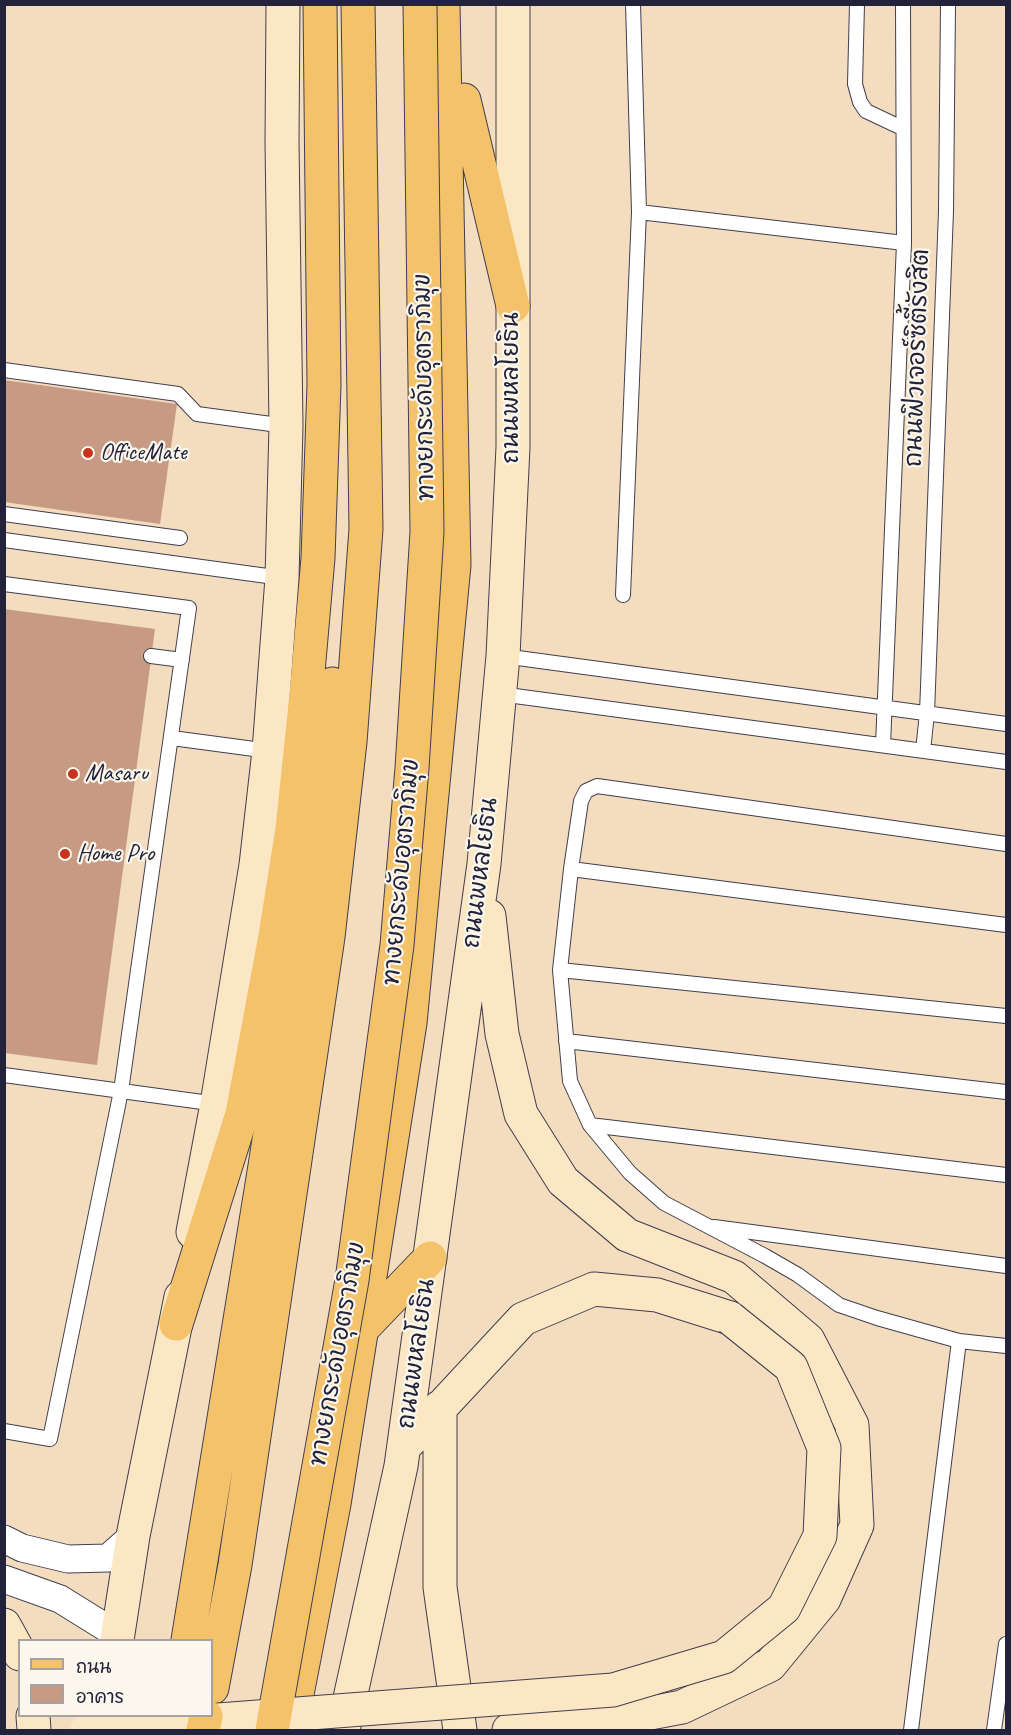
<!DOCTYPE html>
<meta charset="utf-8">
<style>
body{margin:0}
#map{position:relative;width:1011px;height:1735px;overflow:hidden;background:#f3ddbe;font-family:Caveat,"Playpen Sans Thai",sans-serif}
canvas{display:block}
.frame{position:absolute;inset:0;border:6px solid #22223b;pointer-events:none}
.legend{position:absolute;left:18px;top:1639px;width:195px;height:78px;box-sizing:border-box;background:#fbf7ec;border:2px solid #a4a2a5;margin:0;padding:8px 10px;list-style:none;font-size:18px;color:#22223b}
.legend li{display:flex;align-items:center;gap:12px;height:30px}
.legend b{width:30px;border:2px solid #a4a2a5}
</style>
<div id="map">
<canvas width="1011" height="1735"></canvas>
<div class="frame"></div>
<ul class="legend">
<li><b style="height:8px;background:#f4c26a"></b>ถนน</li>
<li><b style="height:16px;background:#c79a83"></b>อาคาร</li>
</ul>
</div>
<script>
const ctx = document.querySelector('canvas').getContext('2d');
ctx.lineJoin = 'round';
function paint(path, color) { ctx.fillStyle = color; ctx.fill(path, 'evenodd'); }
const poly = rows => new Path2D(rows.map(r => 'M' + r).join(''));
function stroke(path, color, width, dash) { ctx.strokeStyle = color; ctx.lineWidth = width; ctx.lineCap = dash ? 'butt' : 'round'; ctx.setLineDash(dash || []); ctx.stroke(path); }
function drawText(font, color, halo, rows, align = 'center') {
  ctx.font = font + ' Caveat,"Playpen Sans Thai",sans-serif'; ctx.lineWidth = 4.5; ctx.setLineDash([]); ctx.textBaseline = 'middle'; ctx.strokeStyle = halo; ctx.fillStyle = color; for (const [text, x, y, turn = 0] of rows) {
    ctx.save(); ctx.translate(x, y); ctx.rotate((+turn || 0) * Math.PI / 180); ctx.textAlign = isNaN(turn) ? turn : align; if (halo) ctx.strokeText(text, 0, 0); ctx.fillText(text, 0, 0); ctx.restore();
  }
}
paint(poly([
 [4,380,177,404,160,524,4,502],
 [4,609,155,629,97,1065,4,1053]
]), '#c79a83');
const lane = poly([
 [633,4,639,212],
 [857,4,855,84,860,102,866,111,902,128],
 [4,370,178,394,197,414,286,426],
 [4,514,180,538],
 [4,540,282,578],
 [4,584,189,608,121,1091,50,1439,4,1431],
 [623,595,639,212,904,243],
 [151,656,182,660],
 [503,656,1006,724],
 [500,694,1006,762],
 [172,738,269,751],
 [883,745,904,243,903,4],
 [923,751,927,713,946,211,948,4],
 [1006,844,597,786,586,791,581,801,571,869,560,970,570,1081,590,1125,630,1173,664,1203,765,1256,798,1275,839,1305,877,1318,959,1341,1006,1346],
 [571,869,1006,925],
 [560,970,1006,1016],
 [566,1041,1006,1092],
 [4,1075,217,1104],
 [590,1125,1006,1175],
 [714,1227,1006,1266],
 [911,1730,959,1341],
 [994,1730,1006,1644]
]);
const street = poly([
 [4,1539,22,1548,68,1559,108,1558,133,1536],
 [4,1579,60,1599,118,1635]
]);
const secondary = poly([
 [489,916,502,1034,521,1114,563,1181,627,1235,734,1277,808,1340,852,1425,857,1525,824,1599,770,1665,682,1707,587,1725,509,1730],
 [193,1232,217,1104,256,865,269,751,282,578,286,426,282,142,283,4],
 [440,1407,440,1587,460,1730],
 [404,1447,523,1319,594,1289,657,1295,730,1318],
 [4,1625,20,1654],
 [117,1640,133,1536,181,1297],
 [33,1716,34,1730],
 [343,1730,401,1466,484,864,503,656,513,447,513,4]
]);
const primary = poly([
 [176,1324,242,1114,275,936,292,829,306,695,318,558,324,385,320,4]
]);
const highway = poly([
 [464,100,513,306],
 [361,1330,430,1258],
 [188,1640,265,1166,313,854,332,684],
 [212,1688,235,1565,328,937,350,742,366,529,358,4],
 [290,1730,334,1504,410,1023,454,565,443,4]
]);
stroke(lane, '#413e4f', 16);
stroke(street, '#413e4f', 29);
stroke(secondary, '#413e4f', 35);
stroke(primary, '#413e4f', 35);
stroke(highway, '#413e4f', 35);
stroke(lane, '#fff', 14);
stroke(street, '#fff', 27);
stroke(secondary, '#fbe7c3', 33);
stroke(primary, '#f4c26a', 33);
stroke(highway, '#f4c26a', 33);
const secondaryBridge = poly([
 [87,1730,613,1690,724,1657,784,1608,820,1536,824,1448,791,1367,730,1318]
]);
const highwayBridge = poly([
 [203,1730,206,1716],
 [272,1730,352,1280,397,945,412,768,427,532,420,4]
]);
stroke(secondaryBridge, '#413e4f', 35, []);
stroke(highwayBridge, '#413e4f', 35, []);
stroke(secondaryBridge, '#fbe7c3', 33);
stroke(highwayBridge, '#f4c26a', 33);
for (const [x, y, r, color] of [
 [88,453,6,"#c8321e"],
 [73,774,6,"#c8321e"],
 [65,854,6,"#c8321e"]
]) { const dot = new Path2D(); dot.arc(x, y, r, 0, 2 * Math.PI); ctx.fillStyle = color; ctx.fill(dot); stroke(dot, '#fbf7ec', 2); }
drawText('24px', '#22223b', '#fbf7ec', [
 ["ถนนฟิวเจอร์ซิตี้รังสิต",918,358,-88],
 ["ทางยกระดับอุตราภิมุข",425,387,-91],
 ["ถนนพหลโยธิน",512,388,-90],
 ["ทางยกระดับอุตราภิมุข",402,872,-85],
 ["ถนนพหลโยธิน",481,873,-83],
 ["ทางยกระดับอุตราภิมุข",338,1354,-80],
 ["ถนนพหลโยธิน",417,1354,-82]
]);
drawText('24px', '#22223b', '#fbf7ec', [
 ["OfficeMate",100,453],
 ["Masaru",85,774],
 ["Home Pro",77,854]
], 'left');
</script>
